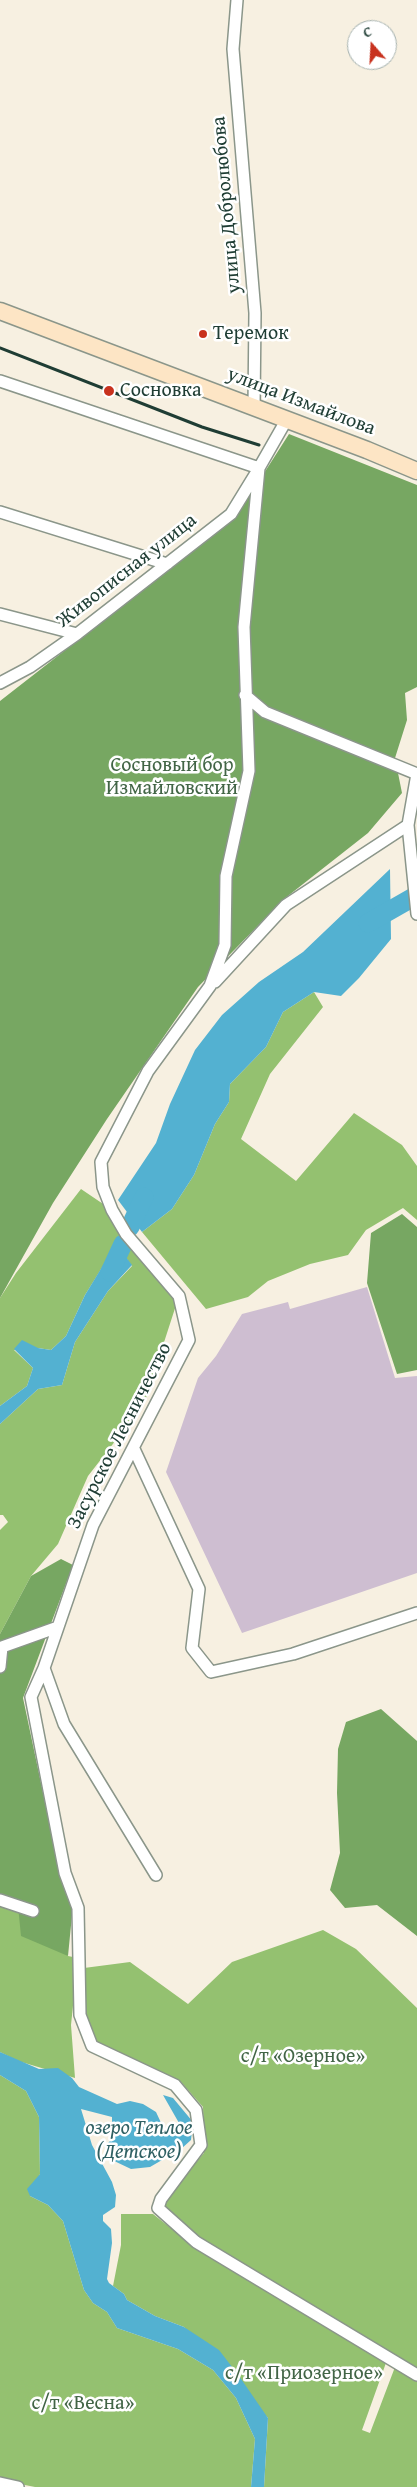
<!DOCTYPE html>
<meta charset="utf-8">
<style>
body{margin:0}
#map{position:relative;width:417px;height:2487px;overflow:hidden;background:#f7f0e1;font-family:"Gentium Book Plus",serif}
canvas{display:block}
.north{position:absolute;left:347px;top:20px;width:50px;height:50px;box-sizing:border-box;background:#fff;border:1px solid #a5b1ae;border-radius:50%;rotate:341deg;font-size:14px;font-weight:700;line-height:20px;text-align:center;color:#1f3d34}
.north::after{content:'';display:block;margin:auto;width:18px;height:22px;background:#c8321e;clip-path:polygon(50% 0,100% 100%,50% 72%,0 100%)}
</style>
<div id="map">
<canvas width="417" height="2487"></canvas>
<div class="north">С</div>
</div>
<script>
const ctx = document.querySelector('canvas').getContext('2d');
ctx.lineJoin = 'round';
function paint(path, color) { ctx.fillStyle = color; ctx.fill(path, 'evenodd'); }
const poly = rows => new Path2D(rows.map(r => 'M' + r).join(''));
function stroke(path, color, width, dash) { ctx.strokeStyle = color; ctx.lineWidth = width; ctx.lineCap = dash ? 'butt' : 'round'; ctx.setLineDash(dash || []); ctx.stroke(path); }
function drawText(font, color, halo, rows, align = 'center') {
  ctx.font = font + ' "Gentium Book Plus",serif'; ctx.lineWidth = 5; ctx.setLineDash([]); ctx.textBaseline = 'middle'; ctx.strokeStyle = halo; ctx.fillStyle = color; for (const [text, x, y, turn = 0] of rows) {
    ctx.save(); ctx.translate(x, y); ctx.rotate((+turn || 0) * Math.PI / 180); ctx.textAlign = isNaN(turn) ? turn : align; if (halo) ctx.strokeText(text, 0, 0); ctx.fillText(text, 0, 0); ctx.restore();
  }
}
paint(poly([
 [367,1287,395,1378,417,1376,417,1573,242,1633,166,1472,198,1378,216,1356,242,1314,288,1302,290,1309]
]), '#cebed1');
paint(poly([
 [314,992,323,1007,270,1074,241,1139,296,1181,354,1113,402,1145,417,1166,417,1220,403,1208,366,1230,348,1255,310,1264,268,1281,248,1297,206,1309,142,1232,172,1209,194,1175,215,1124,229,1102,230,1084,266,1047,283,1012],
 [81,1189,112,1210,179,1296,144,1404,88,1476,58,1544,31,1576,0,1634,0,1530,8,1522,3,1515,0,1515,0,1424,38,1389,62,1385,75,1342,108,1291,132,1266,116,1245,85,1295,66,1336,51,1350,38,1348,14,1350,33,1368,27,1386,0,1406,0,1298,16,1273],
 [0,1900,18,1905,68,1956,78,1958,71,2025,75,2078,18,2061,0,2052],
 [323,1930,356,1949,417,2008,417,2370,200,2239,163,2207,167,2195,204,2153,203,2107,181,2082,94,2040,85,2023,84,1968,130,1962,188,2004,232,1962],
 [0,2075,26,2091,39,2117,40,2174,30,2196,48,2205,63,2221,84,2290,93,2303,107,2312,117,2328,178,2349,213,2370,236,2398,255,2439,251,2487,35,2487,0,2480],
 [121,2214,153,2214,192,2245,387,2360,362,2430,370,2433,395,2367,417,2379,417,2487,264,2487,268,2418,184,2327,155,2316,127,2300,124,2294,113,2286,121,2245]
]), '#94c170');
paint(poly([
 [289,434,417,485,417,687,405,693,407,720,395,758,402,793,368,833,284,899,198,987,107,1119,53,1203,0,1298,0,701,236,517],
 [402,1214,417,1227,417,1370,397,1374,367,1283,371,1233],
 [61,1559,73,1565,23,1698,60,1873,73,1905,68,1956,21,1936,18,1906,0,1900,0,1634,31,1576],
 [381,1709,417,1741,417,1936,377,1905,345,1908,330,1890,340,1853,337,1793,338,1749,346,1722]
]), '#77a762');
paint(poly([
 [390,869,391,939,359,978,341,996,314,992,283,1012,266,1047,230,1084,229,1102,215,1124,194,1175,172,1209,142,1232,118,1200,156,1143,170,1104,195,1050,222,1015,259,982,303,952],
 [116,1244,132,1265,108,1291,75,1342,62,1385,38,1389,0,1424,0,1406,27,1386,33,1368,14,1349,22,1340,38,1348,51,1350,66,1336,85,1295],
 [0,2052,39,2069,58,2068,72,2078,79,2087,117,2104,130,2101,143,2104,156,2112,163,2127,173,2135,178,2131,179,2123,163,2095,173,2098,193,2122,191,2140,181,2149,150,2167,131,2169,110,2159,106,2145,112,2139,112,2117,81,2109,92,2145,112,2182,116,2195,115,2207,103,2215,103,2221,111,2229,112,2243,107,2279,109,2283,124,2294,127,2300,155,2316,184,2327,219,2350,239,2376,268,2418,264,2487,251,2487,255,2439,236,2398,213,2370,178,2349,117,2328,107,2312,93,2303,84,2290,63,2221,48,2205,30,2196,27,2189,40,2174,39,2117,26,2091,0,2075]
]), '#53b1d1');
stroke(poly([
 [368,923,417,895],
 [130,1227,144,1197],
 [110,1272,123,1244]
]), '#53b1d1', 19);
const street = poly([
 [237,0,233,49,255,313,254,407],
 [0,381,259,468,287,419],
 [259,468,244,627,249,771,226,876,225,945,210,986,148,1071,101,1162,103,1187,112,1210,126,1234,179,1296,189,1340,93,1525,44,1668,31,1697,65,1873,78,1908,80,2015,92,2046,175,2085,196,2110,201,2145,161,2199,158,2208,196,2242,417,2375],
 [0,512,167,564],
 [0,614,77,634],
 [0,683,30,667,77,634,231,514,258,470],
 [245,695,265,712,417,774,408,825,417,914],
 [215,982,286,905,408,825],
 [134,1449,199,1589,192,1648,211,1672,293,1654,417,1613],
 [0,1667,2,1647,58,1627],
 [44,1668,64,1724,156,1875],
 [0,1900,33,1911],
 [0,2483,18,2487]
]);
const secondary = poly([
 [0,311,367,450,417,471]
]);
stroke(street, '#8b968a', 14);
stroke(secondary, '#8b968a', 19);
stroke(street, '#fff', 11);
stroke(secondary, '#fde5c5', 16);
stroke(poly([
 [0,348,202,427,259,445]
]), '#1f3d34', 3);
for (const [x, y, r, color] of [
 [203,334,5,"#c8321e"],
 [109,391,6,"#c8321e"]
]) { const dot = new Path2D(); dot.arc(x, y, r, 0, 2 * Math.PI); ctx.fillStyle = color; ctx.fill(dot); stroke(dot, '#fff', 2); }
drawText('20px', '#1f3d34', '#fff', [
 ["улица Добролюбова",227,205,-95],
 ["улица Измайлова",301,402,21],
 ["Живописная улица",127,571,-38],
 ["Засурское Лесничество",120,1436,-63]
]);
drawText('20px', '#1f3d34', '#fff', [
 ["Теремок",213,334],
 ["Сосновка",120,391]
], 'left');
drawText('20px', '#426546', '#fff', [
 ["Сосновый бор",172,766],
 ["Измайловский",172,789],
 ["с/т «Озерное»",303,2057],
 ["с/т «Приозерное»",304,2374],
 ["с/т «Весна»",83,2404]
]);
drawText('italic 21px', '#2f6063', '#fff', [
 ["озеро Теплое",139,2129],
 ["(Детское)",139,2153]
]);
</script>
